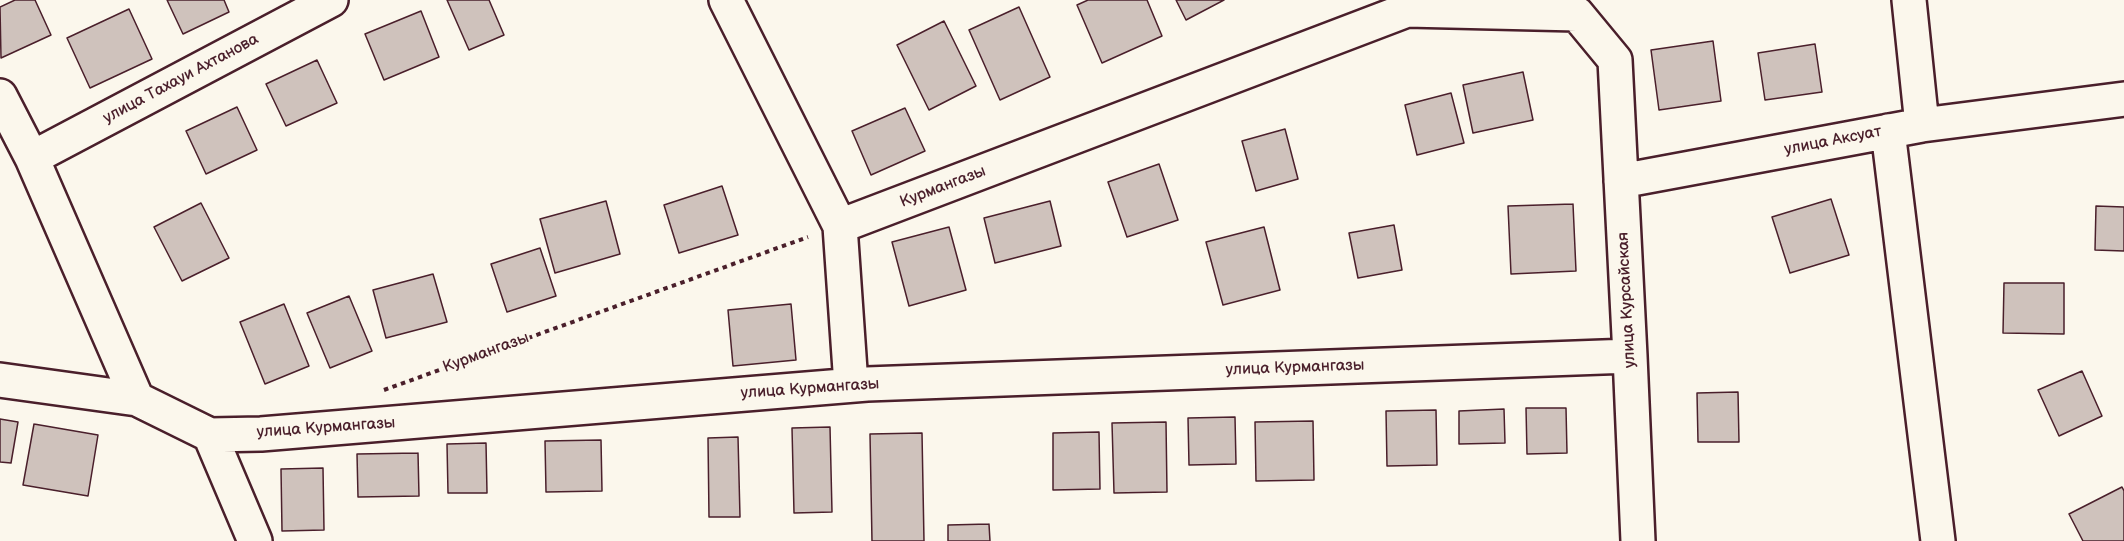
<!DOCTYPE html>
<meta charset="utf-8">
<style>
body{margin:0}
canvas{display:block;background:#fbf7ec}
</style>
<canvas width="2124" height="541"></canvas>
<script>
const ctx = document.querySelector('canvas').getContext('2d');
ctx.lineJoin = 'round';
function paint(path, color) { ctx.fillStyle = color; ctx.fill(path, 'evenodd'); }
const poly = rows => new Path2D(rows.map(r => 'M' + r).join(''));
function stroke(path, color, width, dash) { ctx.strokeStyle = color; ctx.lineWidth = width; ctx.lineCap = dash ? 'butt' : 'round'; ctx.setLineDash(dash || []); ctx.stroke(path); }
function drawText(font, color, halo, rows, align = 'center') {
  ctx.font = font + ' "Balsamiq Sans",sans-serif'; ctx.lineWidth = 4.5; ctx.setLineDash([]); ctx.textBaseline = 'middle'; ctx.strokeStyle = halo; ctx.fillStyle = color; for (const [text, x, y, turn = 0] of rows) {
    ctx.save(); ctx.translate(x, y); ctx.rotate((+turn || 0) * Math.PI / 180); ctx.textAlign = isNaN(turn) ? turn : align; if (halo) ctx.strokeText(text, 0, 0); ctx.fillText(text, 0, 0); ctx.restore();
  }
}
const building = poly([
 [15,0,35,0,51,35,1,58,0,7,15,0],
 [167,0,224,0,229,12,183,34,167,0],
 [447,0,489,0,504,35,469,50,447,0],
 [1088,0,1147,0,1162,36,1102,63,1077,5,1088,0],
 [1176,0,1224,0,1186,20,1176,0],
 [1019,7,1050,77,1000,100,969,30,1019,7],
 [129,9,152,59,90,88,67,38,129,9],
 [421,11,439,57,384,80,365,34,421,11],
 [944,21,976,86,929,110,897,45,944,21],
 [1713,41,1721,101,1659,110,1651,50,1713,41],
 [1815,44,1822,92,1765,100,1758,53,1815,44],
 [317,60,337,103,286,126,266,84,317,60],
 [1523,72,1533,120,1473,133,1463,85,1523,72],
 [1451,93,1464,143,1417,155,1405,105,1451,93],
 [237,107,257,150,206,174,186,131,237,107],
 [905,108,925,151,871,175,852,131,905,108],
 [1285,129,1298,179,1256,191,1242,141,1285,129],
 [1159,164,1178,220,1127,237,1108,182,1159,164],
 [722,186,738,235,679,253,664,205,722,186],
 [1831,199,1849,255,1790,273,1772,217,1831,199],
 [606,201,620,254,555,273,540,219,606,201],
 [1050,201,1061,246,995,263,984,218,1050,201],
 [201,203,229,258,182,281,154,227,201,203],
 [1573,204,1576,271,1511,274,1508,206,1573,204],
 [2096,206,2124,207,2124,251,2095,250,2096,206],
 [1394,225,1402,270,1358,278,1349,233,1394,225],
 [949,227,966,290,909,306,892,242,949,227],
 [1264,227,1280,290,1223,305,1206,242,1264,227],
 [540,248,556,296,507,312,491,264,540,248],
 [433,274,447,322,386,338,373,290,433,274],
 [2004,283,2064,283,2064,334,2003,333,2004,283],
 [349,296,372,351,330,368,307,313,349,296],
 [284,304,309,366,265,384,240,322,284,304],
 [791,304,796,360,733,366,728,310,791,304],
 [2082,371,2102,416,2059,436,2038,390,2082,371],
 [1738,392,1739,442,1698,442,1697,393,1738,392],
 [1526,408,1566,408,1567,453,1527,454,1526,408],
 [1504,409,1505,443,1459,444,1459,411,1504,409],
 [1436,410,1437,465,1387,466,1386,411,1436,410],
 [1235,417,1236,464,1189,465,1188,418,1235,417],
 [0,419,18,422,11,463,0,462,0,419],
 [1313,421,1314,480,1256,481,1255,422,1313,421],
 [1166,422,1167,492,1114,493,1112,423,1166,422],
 [34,424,98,435,88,496,23,485,34,424],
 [830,427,832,512,794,513,792,428,830,427],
 [1099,432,1100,489,1053,490,1053,433,1099,432],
 [922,433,924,541,872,541,870,434,922,433],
 [738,437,740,517,709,517,708,438,738,437],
 [601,440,602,491,546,492,545,441,601,440],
 [486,443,487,493,448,493,447,444,486,443],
 [418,453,419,496,358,497,357,454,418,453],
 [323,468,324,530,282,531,281,469,323,468],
 [2122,487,2124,491,2124,541,2083,541,2069,514,2122,487],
 [989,524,990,541,948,541,948,525,989,524]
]);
paint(building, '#cfc2bc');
stroke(building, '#4a1f2b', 1.5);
const minor = poly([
 [726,0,840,226,851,385],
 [0,96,32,158,137,399],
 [1922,125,2124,99],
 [1888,131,1938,541],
 [32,158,331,0],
 [1621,181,1922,125,1909,0],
 [840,226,1407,10,1577,14,1615,60,1630,356,1638,541],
 [0,380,137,399,210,435,261,434,867,384,1630,356],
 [210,435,255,541]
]);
stroke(minor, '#4a1f2b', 38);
stroke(poly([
 [384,390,808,237]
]), '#4a1f2b', 4, [4.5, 4.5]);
stroke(minor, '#fbf7ec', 33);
drawText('16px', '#4a1f2b', '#fbf7ec', [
 ["улица Тахауи Ахтанова",181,79,-28],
 ["улица Аксуат",1833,141,-11],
 ["Курмангазы",943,187,-21],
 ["улица Курсайская",1627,300,-93],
 ["Курмангазы",486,353,-20],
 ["улица Курмангазы",1295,368,-2],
 ["улица Курмангазы",810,389,-4],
 ["улица Курмангазы",326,428,-4]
]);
</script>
